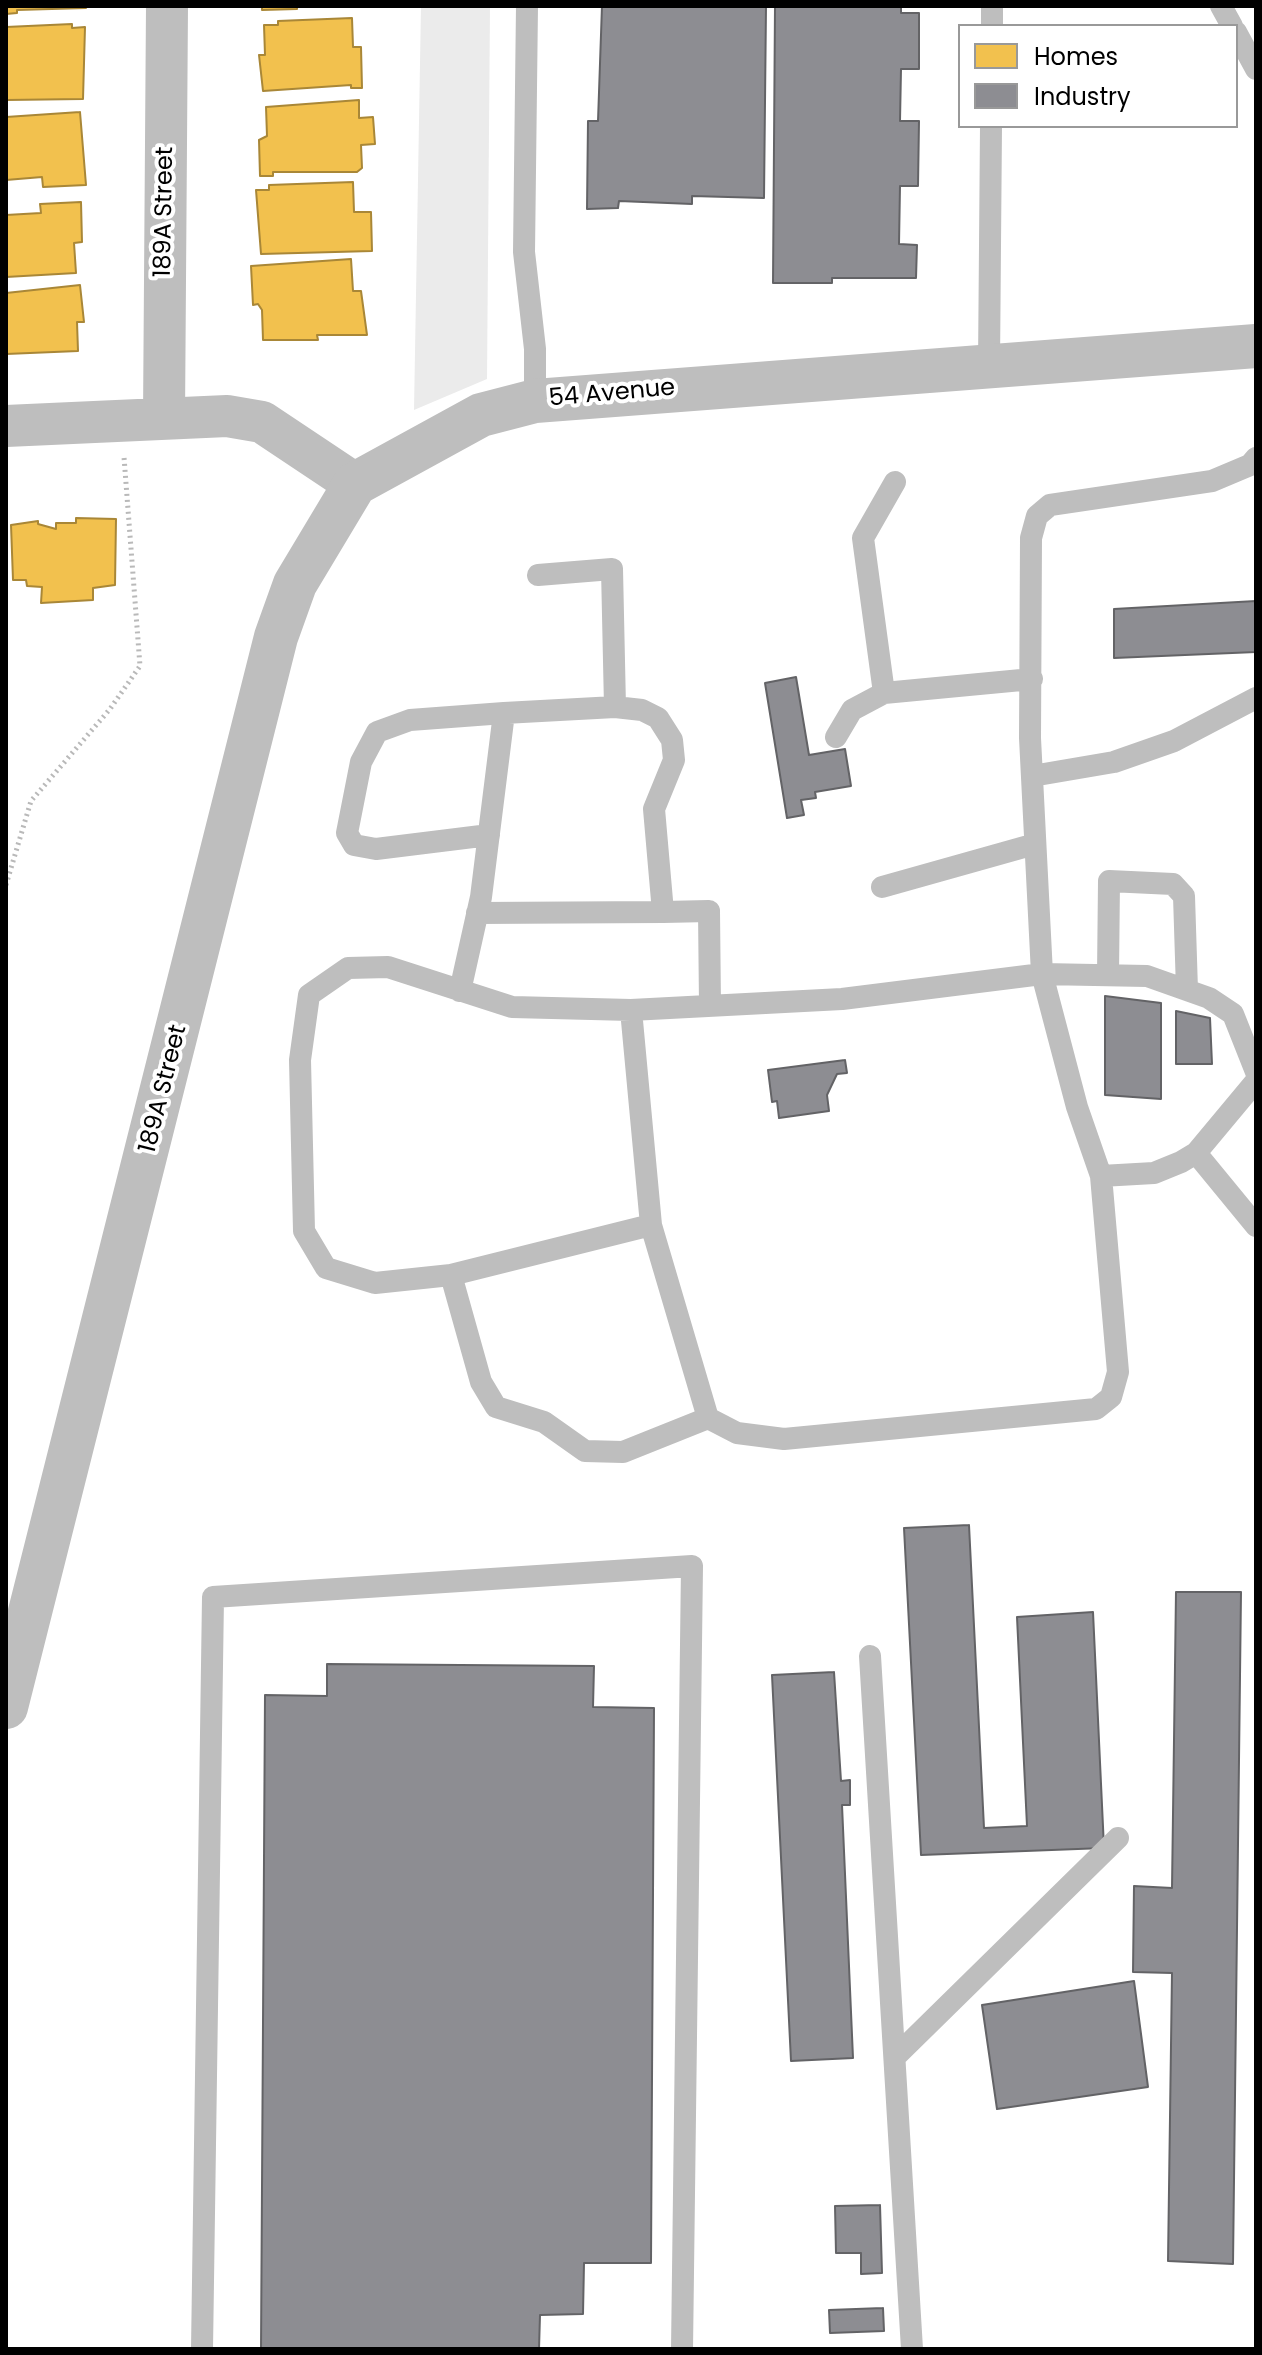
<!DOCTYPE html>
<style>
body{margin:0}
#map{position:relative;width:1262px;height:2355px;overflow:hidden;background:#fff;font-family:Poppins,sans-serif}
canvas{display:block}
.frame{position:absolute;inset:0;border:8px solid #000;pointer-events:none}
.legend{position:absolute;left:958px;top:24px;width:280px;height:104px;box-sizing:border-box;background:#fff;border:2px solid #999;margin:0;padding:10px 14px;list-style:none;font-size:24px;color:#000}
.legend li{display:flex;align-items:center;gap:16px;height:40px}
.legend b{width:40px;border:2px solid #999}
</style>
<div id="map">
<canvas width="1262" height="2355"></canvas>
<div class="frame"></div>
<ul class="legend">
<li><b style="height:22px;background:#f2c14e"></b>Homes</li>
<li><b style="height:22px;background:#8d8d92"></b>Industry</li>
</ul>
</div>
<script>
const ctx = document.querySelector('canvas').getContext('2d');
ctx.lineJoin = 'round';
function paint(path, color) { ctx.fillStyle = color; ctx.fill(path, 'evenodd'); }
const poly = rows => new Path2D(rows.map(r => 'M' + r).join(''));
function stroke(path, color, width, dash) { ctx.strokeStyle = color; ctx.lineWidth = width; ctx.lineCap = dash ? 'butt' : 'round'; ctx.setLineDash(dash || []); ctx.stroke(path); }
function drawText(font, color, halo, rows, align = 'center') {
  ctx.font = font + ' Poppins,sans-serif'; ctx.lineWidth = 8; ctx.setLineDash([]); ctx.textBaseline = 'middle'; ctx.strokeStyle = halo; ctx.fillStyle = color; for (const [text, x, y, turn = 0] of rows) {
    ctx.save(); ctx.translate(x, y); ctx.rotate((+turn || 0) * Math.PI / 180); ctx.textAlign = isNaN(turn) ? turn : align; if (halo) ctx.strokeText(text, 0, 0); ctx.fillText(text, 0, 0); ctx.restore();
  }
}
paint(poly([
 [421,6,490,6,487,379,414,410]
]), '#ebebeb');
const homes = poly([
 [6,6,86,6,86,8,17,10,17,13,6,14,6,6],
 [262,6,297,6,297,9,262,10,262,6],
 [352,18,353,47,361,47,362,88,351,88,351,85,263,91,259,55,265,55,264,25,278,25,278,21,352,18],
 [72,24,72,28,85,27,83,99,6,100,6,27,72,24],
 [359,100,359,118,373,117,375,144,361,145,362,168,357,172,273,172,273,176,260,176,259,140,267,136,266,107,359,100],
 [80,112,86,185,43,187,42,177,6,180,6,117,80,112],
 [353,182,354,212,371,212,372,251,261,254,256,190,269,190,269,185,353,182],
 [81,202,82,242,74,243,76,273,6,277,6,215,41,213,40,204,81,202],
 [351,259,353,291,361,291,367,335,317,335,318,340,263,340,262,310,258,304,253,305,251,266,351,259],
 [80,285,84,322,77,322,78,351,6,354,6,293,80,285],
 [76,518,116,519,115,585,93,588,93,600,41,603,42,587,27,586,26,580,13,580,11,525,38,521,38,524,56,529,56,523,76,523,76,518]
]);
paint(homes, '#f2c14e');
stroke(homes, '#a98737', 2);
const industry = poly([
 [602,6,766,6,764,198,692,196,692,204,619,201,618,208,587,209,588,121,598,121,602,6],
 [775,6,901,6,901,13,919,13,919,69,901,69,900,121,919,121,918,186,900,186,899,244,917,245,916,278,832,278,832,283,773,283,775,6],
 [1256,601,1256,652,1114,658,1114,609,1256,601],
 [796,677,809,755,845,749,851,786,815,792,816,798,801,800,804,815,787,818,765,683,796,677],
 [1105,996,1161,1003,1161,1099,1105,1095,1105,996],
 [1176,1011,1210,1018,1212,1064,1176,1064,1176,1011],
 [845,1060,847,1073,837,1074,827,1095,829,1111,779,1118,777,1101,772,1102,768,1070,845,1060],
 [969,1525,984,1828,1027,1826,1017,1617,1093,1612,1104,1848,921,1855,904,1528,969,1525],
 [1176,1592,1241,1592,1233,2264,1168,2261,1172,1973,1133,1972,1134,1886,1172,1888,1176,1592],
 [327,1664,594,1666,593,1707,654,1708,651,2263,584,2263,583,2314,540,2315,539,2349,261,2349,265,1695,327,1696,327,1664],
 [834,1672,841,1781,850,1780,850,1805,842,1805,853,2058,791,2061,772,1675,834,1672],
 [1134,1981,1148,2087,997,2109,982,2005,1134,1981],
 [880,2205,882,2273,861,2274,861,2253,836,2253,835,2206,880,2205],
 [883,2308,884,2331,830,2333,829,2310,883,2308]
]);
paint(industry, '#8d8d92');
stroke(industry, '#636366', 2);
stroke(poly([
 [6,885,31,801,110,709,140,666,124,457]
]), '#b9b9b9', 5, [2, 4]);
stroke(poly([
 [527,6,524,252,535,349,535,401],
 [1221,6,1232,26],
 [992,26,992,6],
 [1236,32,1256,69],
 [989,365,991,126],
 [1256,458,1250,465,1212,481,1050,505,1037,516,1031,538,1030,738,1042,974,1077,1107,1101,1176,1154,1173,1181,1162,1196,1153,1256,1081],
 [538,575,612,569,615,707],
 [884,693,863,538,895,482],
 [836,737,852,710,884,693,1032,679],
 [1032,776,1114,762,1174,741,1256,698],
 [489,835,376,849,354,845,347,833,361,762,377,732,410,720,504,713],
 [882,887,1035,844],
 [477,913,663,912],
 [1108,975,1109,881,1173,884,1184,896,1187,990],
 [460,991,481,897,504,713,615,707,642,710,658,718,672,740,674,760,654,809,663,912,709,911,710,1006],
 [631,1010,651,1225,451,1275,375,1283,326,1268,304,1231,300,1060,309,995,348,968,388,967,512,1007,631,1010,842,999,1042,974,1147,976,1209,998,1233,1014,1256,1072],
 [1196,1153,1256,1226],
 [651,1225,708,1418,737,1433,784,1439,1096,1409,1111,1397,1118,1372,1101,1176],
 [451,1275,481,1382,496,1407,544,1422,585,1451,623,1452,708,1418],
 [870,1656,912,2349],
 [895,2057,1118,1838],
 [202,2349,213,1597,692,1566,682,2349]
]), '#bebebe', 22);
stroke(poly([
 [164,417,167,6],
 [6,426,227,416,262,422,355,484]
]), '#bebebe', 42);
stroke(poly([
 [6,1707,276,637,295,584,355,484,481,415,535,401,1256,346]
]), '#bebebe', 44);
drawText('24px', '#000', '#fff', [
 ["189A Street",165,212,-89],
 ["54 Avenue",612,394,-5],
 ["189A Street",164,1089,-76]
]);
</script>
